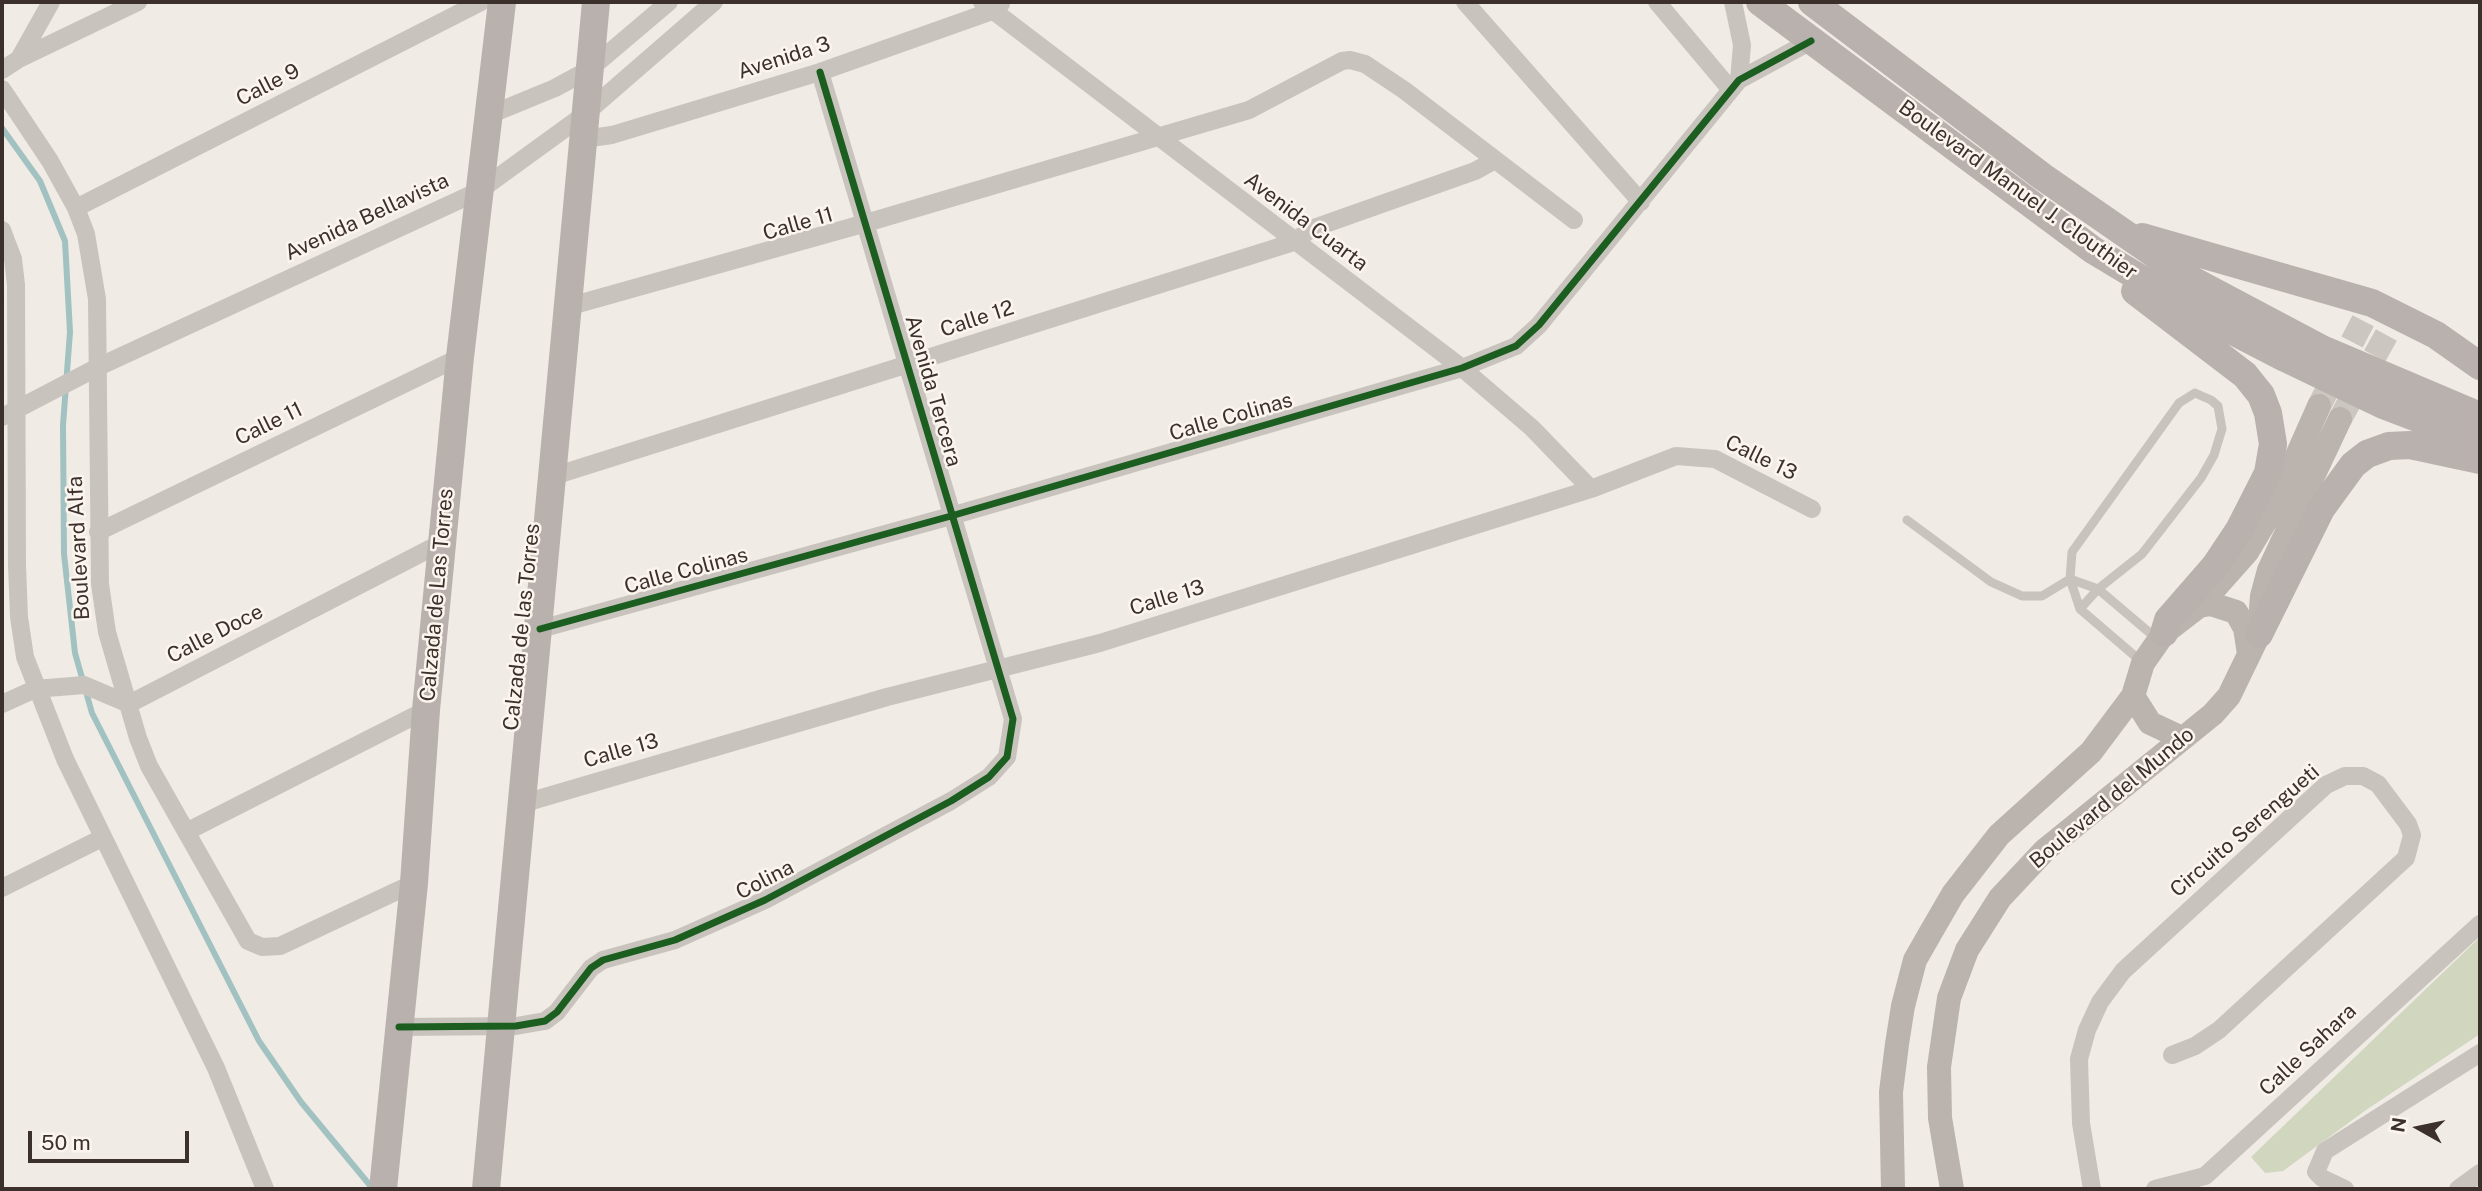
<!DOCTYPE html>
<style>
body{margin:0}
#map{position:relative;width:2482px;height:1191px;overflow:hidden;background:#f0ebe5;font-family:"Public Sans",sans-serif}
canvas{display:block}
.frame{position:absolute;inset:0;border:4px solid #3b302b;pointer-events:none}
.north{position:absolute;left:2384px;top:1093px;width:70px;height:70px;-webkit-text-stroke:5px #fbf5ee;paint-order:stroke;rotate:279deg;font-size:19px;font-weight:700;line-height:28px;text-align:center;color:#3b302b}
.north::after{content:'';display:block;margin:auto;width:24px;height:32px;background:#3b302b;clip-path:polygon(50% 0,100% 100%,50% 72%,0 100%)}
.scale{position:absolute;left:28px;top:1131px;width:161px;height:32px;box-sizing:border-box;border:4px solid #3b302b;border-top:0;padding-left:9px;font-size:21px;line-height:24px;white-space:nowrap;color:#3b302b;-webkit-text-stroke:5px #fbf5ee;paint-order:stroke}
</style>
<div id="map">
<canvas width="2482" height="1191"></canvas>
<div class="frame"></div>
<div class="north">N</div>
<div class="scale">50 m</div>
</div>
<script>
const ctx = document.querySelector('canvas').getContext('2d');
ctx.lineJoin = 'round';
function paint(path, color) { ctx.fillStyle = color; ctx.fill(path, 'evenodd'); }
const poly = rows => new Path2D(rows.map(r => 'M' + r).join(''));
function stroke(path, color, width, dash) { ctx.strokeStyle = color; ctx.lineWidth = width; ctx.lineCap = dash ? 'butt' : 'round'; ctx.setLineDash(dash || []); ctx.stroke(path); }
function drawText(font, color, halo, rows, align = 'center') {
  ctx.font = font + ' "Public Sans",sans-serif'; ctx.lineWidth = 5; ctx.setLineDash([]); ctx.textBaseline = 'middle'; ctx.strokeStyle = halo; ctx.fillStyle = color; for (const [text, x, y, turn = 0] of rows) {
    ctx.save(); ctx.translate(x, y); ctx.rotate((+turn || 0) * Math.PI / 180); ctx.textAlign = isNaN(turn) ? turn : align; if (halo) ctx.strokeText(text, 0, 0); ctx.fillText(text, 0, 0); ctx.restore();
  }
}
paint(poly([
 [2480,937,2480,1034,2366,1110,2283,1171,2265,1173,2251,1157]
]), '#d1d6bf');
stroke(poly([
 [2,128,40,181,65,241,70,332,63,425,64,554,75,653,92,713,259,1041,301,1102,373,1189]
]), '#a1c2c1', 6);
stroke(poly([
 [2319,406,2364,319],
 [2340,419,2388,332]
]), '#ccc6c0', 24, [24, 12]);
stroke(poly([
 [1907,520,1991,582,2022,596,2042,596,2070,579,2098,589,2157,639],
 [2080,609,2098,589,2142,554,2201,478,2214,455,2222,429,2218,406,2211,400,2195,393,2179,403,2072,552,2070,579,2080,609,2143,663]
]), '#c9c3be', 9);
stroke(poly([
 [982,2,1462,368,1532,428,1591,489],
 [1465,2,1641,202],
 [1657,2,1731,90],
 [1733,2,1742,45,1739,80],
 [19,59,138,2],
 [2,70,19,59,51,2],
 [2,89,50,161,76,208,86,234,97,299,100,584,107,632,138,738,149,766,248,941,262,947,280,946,414,883],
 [487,116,555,88,590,69,669,2],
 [583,139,612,135,820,72,995,10,1001,4],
 [76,208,481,2],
 [2,230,13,259,16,285,17,565,19,617,25,657,65,759,216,1068,265,1189],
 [567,307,866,223,1249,110,1342,61,1350,60,1365,64,1404,90,1574,220],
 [2,417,98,367,479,191,585,114,714,2],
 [554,476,1294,242,1311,229,1475,171,1495,160],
 [98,532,460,357],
 [540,629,951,516,1462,368,1516,346,1539,325,1739,80,1811,41],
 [2,704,35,689,84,685,129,704,441,543],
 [521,804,887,697,1100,643,1591,489,1676,456,1715,459,1812,509],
 [186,832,426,710],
 [2,888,102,838],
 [399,1027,516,1026,545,1021,557,1012,591,968,603,960,675,940,765,900,951,801,989,777,1007,757,1013,719,820,72],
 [2092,1189,2081,1123,2079,1059,2087,1030,2100,1002,2123,971,2326,785,2345,776,2363,776,2378,784,2408,824,2412,835,2406,858,2219,1030,2195,1046,2172,1055],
 [2155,1189,2205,1176,2480,924],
 [2345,1189,2322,1178,2316,1172,2325,1151,2480,1053],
 [2458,1189,2480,1173]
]), '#c9c3be', 18);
stroke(poly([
 [2199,606,2211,604,2236,612,2245,628,2249,654],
 [2133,696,2150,723,2182,738],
 [1893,1189,1891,1092,1897,1044,1903,1006,1915,960,1931,932,1953,894,1999,835,2091,752,2133,696,2143,663,2164,633,2199,606,2247,552,2275,505,2319,406],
 [1952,1189,1940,1118,1939,1067,1949,998,1967,950,2000,898,2045,850,2213,714,2229,696,2259,634,2262,596,2269,570,2340,419]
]), '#bab3ae', 24);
stroke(poly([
 [1760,2,2093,250,2198,313,2285,358,2383,405,2480,442],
 [1812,2,2043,177,2192,280,2324,350,2480,416],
 [2142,237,2372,303,2436,335,2480,366],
 [2135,291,2245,375,2261,395,2268,413,2273,444,2268,473,2239,530,2215,566,2168,620,2164,633],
 [2259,634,2321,509,2353,465,2367,454,2389,446,2410,445,2480,460],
 [383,1189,414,883,426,710,460,357,502,2],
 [486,1189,596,2]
]), '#b8b1ad', 28);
stroke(poly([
 [540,629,951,516,1462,368,1516,346,1539,325,1739,80,1811,41],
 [399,1027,516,1026,545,1021,557,1012,591,968,603,960,675,940,765,900,951,801,989,777,1007,757,1013,719,820,72]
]), '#1b5e20', 7);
drawText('21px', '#3b302b', '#fbf5ee', [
 ["Avenida 3",784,58,-18],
 ["Calle 9",268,85,-27],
 ["Boulevard Manuel J. Clouthier",2018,190,36],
 ["Avenida Bellavista",367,217,-25],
 ["Avenida Cuarta",1306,222,37],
 ["Calle 11",798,224,-16],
 ["Calle 12",977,319,-18],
 ["Avenida Tercera",933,391,74],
 ["Calle Colinas",1231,417,-16],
 ["Calle 11",269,424,-26],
 ["Calle 13",1761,458,26],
 ["Boulevard Alfa",79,548,-93],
 ["Calle Colinas",686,571,-15],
 ["Calzada de Las Torres",437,595,-85],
 ["Calle 13",1167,598,-17],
 ["Calzada de las Torres",522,627,-84],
 ["Calle Doce",215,634,-27],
 ["Calle 13",621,751,-16],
 ["Boulevard del Mundo",2112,798,-40],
 ["Circuito Serengueti",2245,831,-41],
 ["Colina",765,880,-27],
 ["Calle Sahara",2308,1050,-43]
]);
</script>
